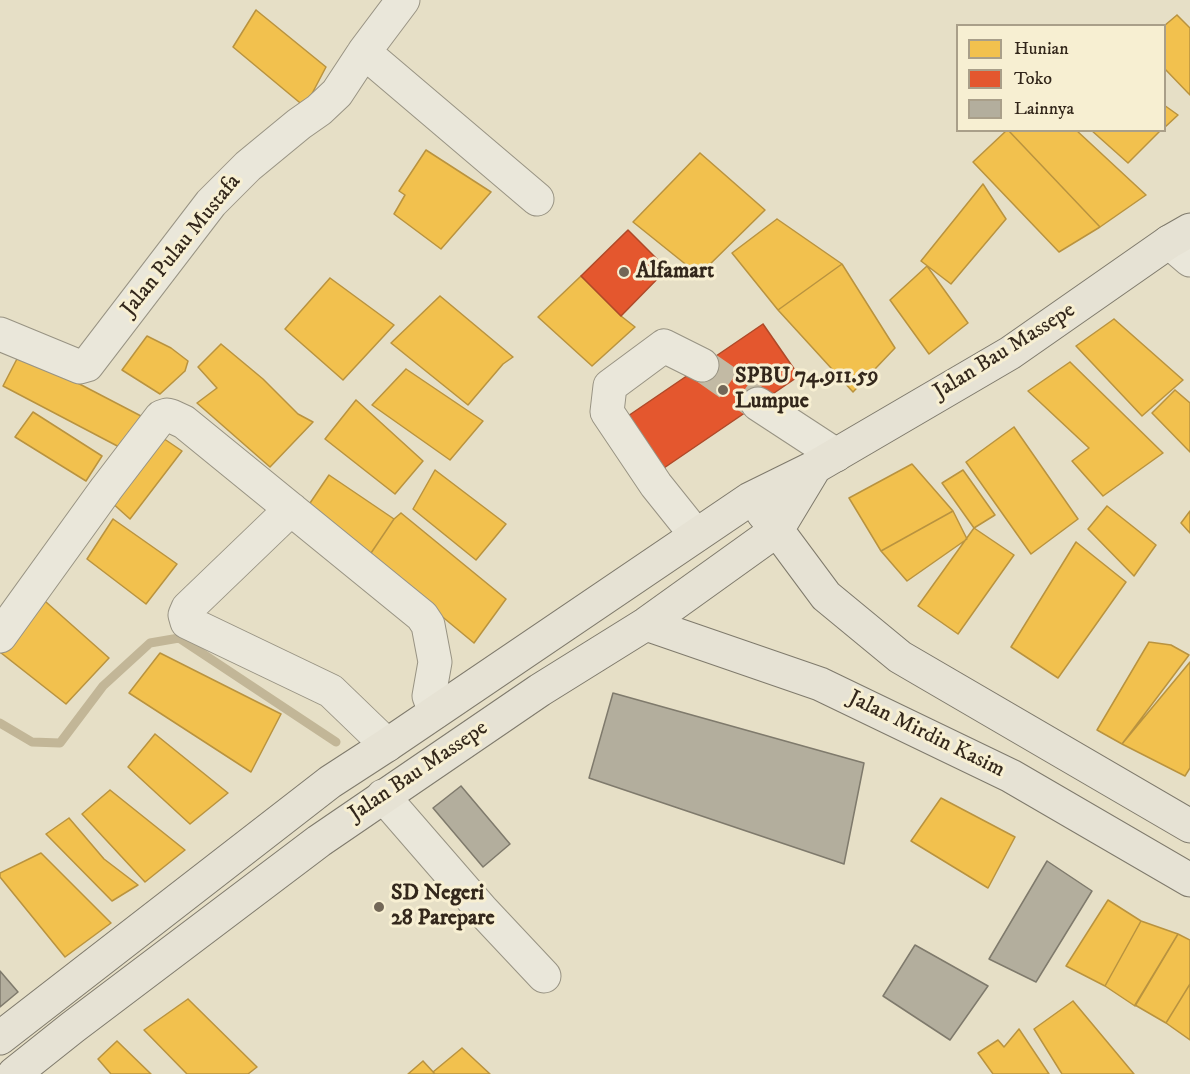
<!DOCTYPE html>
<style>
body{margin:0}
#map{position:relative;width:1190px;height:1074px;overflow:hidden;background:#e6dfc6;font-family:"IM FELL DW Pica",serif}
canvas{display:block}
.legend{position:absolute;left:956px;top:24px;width:210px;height:108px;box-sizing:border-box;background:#f7efd2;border:2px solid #a99f89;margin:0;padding:8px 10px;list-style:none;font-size:18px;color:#33271b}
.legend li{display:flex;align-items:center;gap:12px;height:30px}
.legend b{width:30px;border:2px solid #a99f89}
</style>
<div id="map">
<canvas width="1190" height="1074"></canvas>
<ul class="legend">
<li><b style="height:16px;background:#f2c14e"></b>Hunian</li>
<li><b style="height:16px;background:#e4572e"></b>Toko</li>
<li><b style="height:16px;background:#b3ae9d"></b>Lainnya</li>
</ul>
</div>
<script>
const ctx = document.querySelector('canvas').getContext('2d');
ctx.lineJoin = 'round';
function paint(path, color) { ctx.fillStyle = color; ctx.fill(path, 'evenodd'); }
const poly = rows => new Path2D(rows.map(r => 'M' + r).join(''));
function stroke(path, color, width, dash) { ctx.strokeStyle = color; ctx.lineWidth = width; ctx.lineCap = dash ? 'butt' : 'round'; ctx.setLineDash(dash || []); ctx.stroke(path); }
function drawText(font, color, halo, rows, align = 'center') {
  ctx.font = font + ' "IM FELL DW Pica",serif'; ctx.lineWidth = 6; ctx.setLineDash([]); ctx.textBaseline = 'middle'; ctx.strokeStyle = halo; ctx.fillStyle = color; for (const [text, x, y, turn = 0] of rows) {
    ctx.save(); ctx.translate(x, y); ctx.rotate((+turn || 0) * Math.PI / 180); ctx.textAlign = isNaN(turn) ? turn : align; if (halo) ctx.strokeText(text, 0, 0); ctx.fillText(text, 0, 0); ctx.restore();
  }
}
const homes = poly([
 [256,10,326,67,305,107,233,47,256,10],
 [1177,15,1190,28,1190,95,1164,68,1164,26,1177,15],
 [1164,105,1178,115,1164,128,1164,105],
 [1007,130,1008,130,1100,227,1059,252,973,162,1007,130],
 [1008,130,1076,130,1146,195,1100,227,1008,130],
 [1091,130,1161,130,1128,163,1091,130],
 [426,150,491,192,441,249,394,214,405,195,399,191,426,150],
 [700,153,765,210,699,275,633,222,700,153],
 [983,184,1006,219,951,284,921,261,983,184],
 [777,219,842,264,778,310,732,253,777,219],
 [842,264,895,348,853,392,778,310,842,264],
 [927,266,968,323,929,354,890,300,927,266],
 [581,276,621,316,635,327,592,366,538,317,581,276],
 [330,278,394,325,343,380,285,329,330,278],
 [440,296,513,357,503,364,468,405,391,343,440,296],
 [1114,319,1183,380,1142,416,1076,346,1114,319],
 [147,336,171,348,188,361,185,371,160,394,122,370,147,336],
 [221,344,263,379,298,414,313,422,270,467,197,403,217,388,198,367,221,344],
 [20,353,141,416,123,449,3,386,20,353],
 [1070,362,1163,453,1103,496,1072,461,1089,448,1028,391,1070,362],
 [406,369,483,421,450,460,372,405,406,369],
 [1175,390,1190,403,1190,452,1152,413,1175,390],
 [356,400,423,461,395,494,325,439,356,400],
 [33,412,102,456,86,481,15,437,33,412],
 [1014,427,1078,519,1031,554,966,462,1014,427],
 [157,434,182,451,130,519,110,501,157,434],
 [912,464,953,511,881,551,849,498,912,464],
 [435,470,506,524,476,560,413,509,435,470],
 [963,470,995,515,974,528,942,483,963,470],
 [329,475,394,519,369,556,306,509,329,475],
 [1107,506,1156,545,1134,576,1088,529,1107,506],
 [953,511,967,539,907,581,881,551,953,511],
 [1190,511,1190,533,1181,523,1190,511],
 [401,513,506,599,474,643,369,556,394,519,401,513],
 [113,519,177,564,146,604,87,559,113,519],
 [974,528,1014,555,958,634,918,606,974,528],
 [1076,542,1126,582,1058,678,1011,647,1076,542],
 [37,594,109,658,66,704,0,652,0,647,37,594],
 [1149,642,1171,645,1189,655,1122,744,1097,730,1149,642],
 [160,653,281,714,251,772,129,693,160,653],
 [1190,662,1190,768,1185,776,1122,744,1190,662],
 [155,734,228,793,190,824,128,767,155,734],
 [110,790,185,850,145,882,82,814,110,790],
 [941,798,1015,837,988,888,911,841,941,798],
 [69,818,104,859,138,885,112,901,46,834,69,818],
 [41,853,111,923,65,957,0,877,0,873,41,853],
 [1108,900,1141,921,1105,986,1066,966,1108,900],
 [1141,921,1178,934,1135,1006,1105,986,1141,921],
 [1178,934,1190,940,1190,984,1166,1023,1135,1005,1178,934],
 [1190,984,1190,1040,1166,1023,1190,984],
 [188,999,257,1067,248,1074,187,1074,144,1030,188,999],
 [1073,1001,1134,1074,1062,1074,1034,1029,1073,1001],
 [1019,1029,1049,1074,993,1074,978,1053,998,1040,1004,1047,1019,1029],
 [117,1041,151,1074,111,1074,98,1059,117,1041],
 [462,1048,490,1074,435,1074,433,1072,462,1048],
 [423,1061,435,1074,408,1074,423,1061]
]);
paint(homes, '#f2c14e');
stroke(homes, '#b9933f', 1.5);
const shops = poly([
 [628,230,667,269,621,316,581,276,628,230],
 [763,324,799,376,661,470,625,418,763,324]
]);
paint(shops, '#e4572e');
stroke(shops, '#af4928', 1.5);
stroke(poly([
 [0,723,32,742,60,743,103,686,150,643,179,638,336,742]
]), '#c2b697', 9);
const building = poly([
 [613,693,864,763,844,864,589,778,613,693],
 [461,786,510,844,483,867,433,808,461,786],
 [1047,861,1092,891,1036,982,989,959,1047,861],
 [915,945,988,986,950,1040,883,996,915,945],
 [0,971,18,992,0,1007,0,971]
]);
paint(building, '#b3ae9d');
stroke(building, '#7f7a6c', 1.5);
stroke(poly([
 [702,365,758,404]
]), '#c2baa4', 33, [33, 16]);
const minor = poly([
 [364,52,537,199],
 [1169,242,1190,260],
 [0,334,80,367,87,365,211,203,248,166,299,124,319,110,337,93,364,52,403,0],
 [758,404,836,455],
 [291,509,188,608,185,615,187,622,331,691,387,745],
 [696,535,656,485,607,412,610,386,664,346,702,365],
 [0,636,106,489,161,417,167,415,171,416,184,422,422,616,428,625,435,662,429,696,435,712],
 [383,796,482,910,544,976]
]);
const highway = poly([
 [763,513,777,530,826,596,900,657,1190,826],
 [646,624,820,684,1011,776,1190,880],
 [0,1038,330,782,387,745,750,499,815,467,1010,353,1169,242,1190,230],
 [14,1074,73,1027,319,841,540,690,646,624,777,530,815,467]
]);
stroke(minor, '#989383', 35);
stroke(highway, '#7f7a6c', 35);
stroke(minor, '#eae7da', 33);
stroke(highway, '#e6e2d4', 33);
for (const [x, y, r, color] of [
 [624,272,6,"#726757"],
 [723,390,6,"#726757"],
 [379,907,6,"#726757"]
]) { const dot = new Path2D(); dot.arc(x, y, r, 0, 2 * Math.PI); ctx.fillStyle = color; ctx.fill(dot); stroke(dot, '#f7efd2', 2); }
drawText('22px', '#33271b', '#f7efd2', [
 ["Jalan Pulau Mustafa",182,246,-51],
 ["Jalan Bau Massepe",1005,352,-32],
 ["Jalan Mirdin Kasim",926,735,26],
 ["Jalan Bau Massepe",419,772,-34]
]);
drawText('bold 22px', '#33271b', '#f7efd2', [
 ["Alfamart",636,272],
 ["SPBU 74.911.59",735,377],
 ["Lumpue",735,402],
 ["SD Negeri",391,894],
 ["28 Parepare",391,919]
], 'left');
</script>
